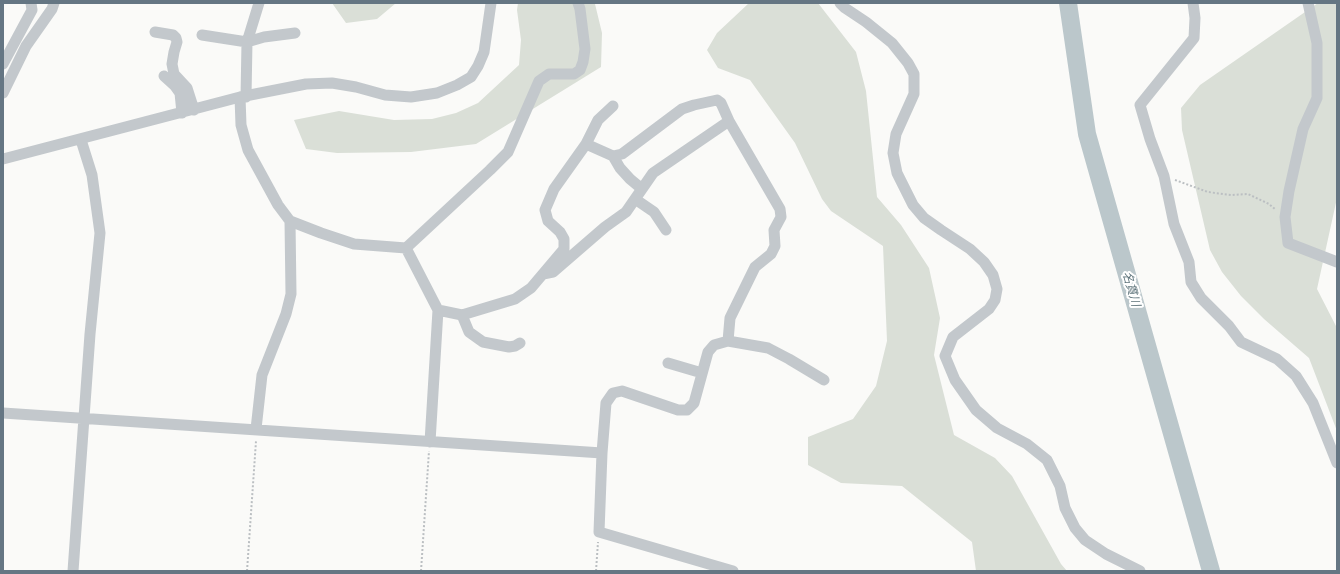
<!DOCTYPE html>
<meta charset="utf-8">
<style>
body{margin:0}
#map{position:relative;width:1340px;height:574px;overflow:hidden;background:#fafaf8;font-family:Rubik,sans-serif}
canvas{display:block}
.frame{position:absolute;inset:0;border:4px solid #657683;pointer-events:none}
</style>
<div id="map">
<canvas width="1340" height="574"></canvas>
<div class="frame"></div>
</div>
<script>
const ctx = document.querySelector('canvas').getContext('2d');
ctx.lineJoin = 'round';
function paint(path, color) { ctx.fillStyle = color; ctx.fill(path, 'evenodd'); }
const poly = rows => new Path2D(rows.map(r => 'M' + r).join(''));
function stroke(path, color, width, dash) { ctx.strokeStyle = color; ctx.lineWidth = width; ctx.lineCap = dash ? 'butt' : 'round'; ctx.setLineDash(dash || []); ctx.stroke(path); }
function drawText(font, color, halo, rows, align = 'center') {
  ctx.font = font + ' Rubik,"Noto Sans JP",sans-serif'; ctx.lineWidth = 4; ctx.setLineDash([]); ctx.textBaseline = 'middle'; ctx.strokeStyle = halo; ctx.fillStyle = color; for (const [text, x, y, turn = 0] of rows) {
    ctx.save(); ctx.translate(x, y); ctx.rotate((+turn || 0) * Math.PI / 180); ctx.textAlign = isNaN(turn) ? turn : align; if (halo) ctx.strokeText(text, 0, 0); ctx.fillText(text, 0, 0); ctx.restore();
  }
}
paint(poly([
 [332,3,396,3,377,19,346,23],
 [518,3,592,3,595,4,602,33,601,67,476,144,411,152,337,153,306,149,294,120,339,111,394,120,432,119,456,113,478,103,519,65,521,40,517,10],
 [749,3,818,3,856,52,866,91,877,197,901,225,929,268,940,318,934,355,954,435,995,458,1012,476,1061,564,1067,571,976,571,972,542,902,486,841,483,808,465,808,437,853,419,876,386,887,341,883,246,831,211,822,199,795,143,750,80,718,68,707,50,717,33],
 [1318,3,1337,3,1337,198,1317,289,1337,328,1337,431,1309,358,1264,319,1241,296,1222,272,1210,250,1182,130,1181,108,1200,85]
]), '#dadfd7');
stroke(poly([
 [1068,3,1087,134,1211,571]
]), '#bbc7cb', 18);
stroke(poly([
 [1175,180,1208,192,1231,195,1248,194,1269,204,1276,210],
 [247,571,256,441],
 [421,571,429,451],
 [596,571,598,542]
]), '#bbbfc2', 2, [2, 2]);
stroke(poly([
 [840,3,845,8,866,22,892,43,908,63,914,74,914,94,896,134,893,153,897,173,913,205,924,218,941,230,970,249,984,262,993,275,997,289,995,300,989,309,953,337,945,356,955,380,976,410,997,428,1027,444,1047,460,1060,486,1065,508,1075,528,1085,540,1106,554,1140,571],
 [1193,3,1195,18,1194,38,1140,105,1150,139,1164,176,1174,224,1189,262,1191,282,1201,298,1229,326,1241,342,1277,359,1296,376,1313,403,1337,463],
 [1308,3,1317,43,1317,98,1303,129,1289,191,1285,217,1288,243,1337,262],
 [155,32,173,35,176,38,177,42,174,52,172,64,174,74,187,88,194,110],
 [202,35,247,42,264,37,295,33],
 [3,64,32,10,31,3],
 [164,76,175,86,180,93,182,113],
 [3,93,26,46,52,9,54,3],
 [240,97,241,125,248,150,278,205,290,221,321,233,354,244,406,248,490,170,508,152,539,81,549,74,574,74,580,70,583,62,585,49,580,9,578,3],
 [246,97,247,42,259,3],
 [729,121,780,209,781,217,774,230,775,246,771,254,755,267,730,318,728,341,768,348,789,359,824,380],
 [613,156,620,168,630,179,642,189],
 [3,159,240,97,306,84,332,83,356,87,385,95,411,97,437,93,457,85,471,77,478,66,484,52,491,3],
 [635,199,654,212,666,230],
 [406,248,438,310,430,442],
 [543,274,553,272,605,227,626,212,653,173,729,121,721,103,717,100,694,105,682,109,622,154,613,156,586,144],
 [438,310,462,315,515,299,531,288,564,249,564,239,560,232,548,221,545,210,554,189,586,144,598,120,613,106],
 [462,315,469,332,483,342,509,347,515,346,520,343],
 [728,341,714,345,708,352,694,403,687,410,678,410,622,391,613,393,606,403,602,453,599,532,733,571],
 [668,363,702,373],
 [3,413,602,453],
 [256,429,262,375,286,314,291,294,290,221],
 [73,571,90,334,100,233,92,175,81,140]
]), '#c3c8cc', 11);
drawText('italic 12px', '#60757c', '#fff', [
 ["名貫川",1131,289,74]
]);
</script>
